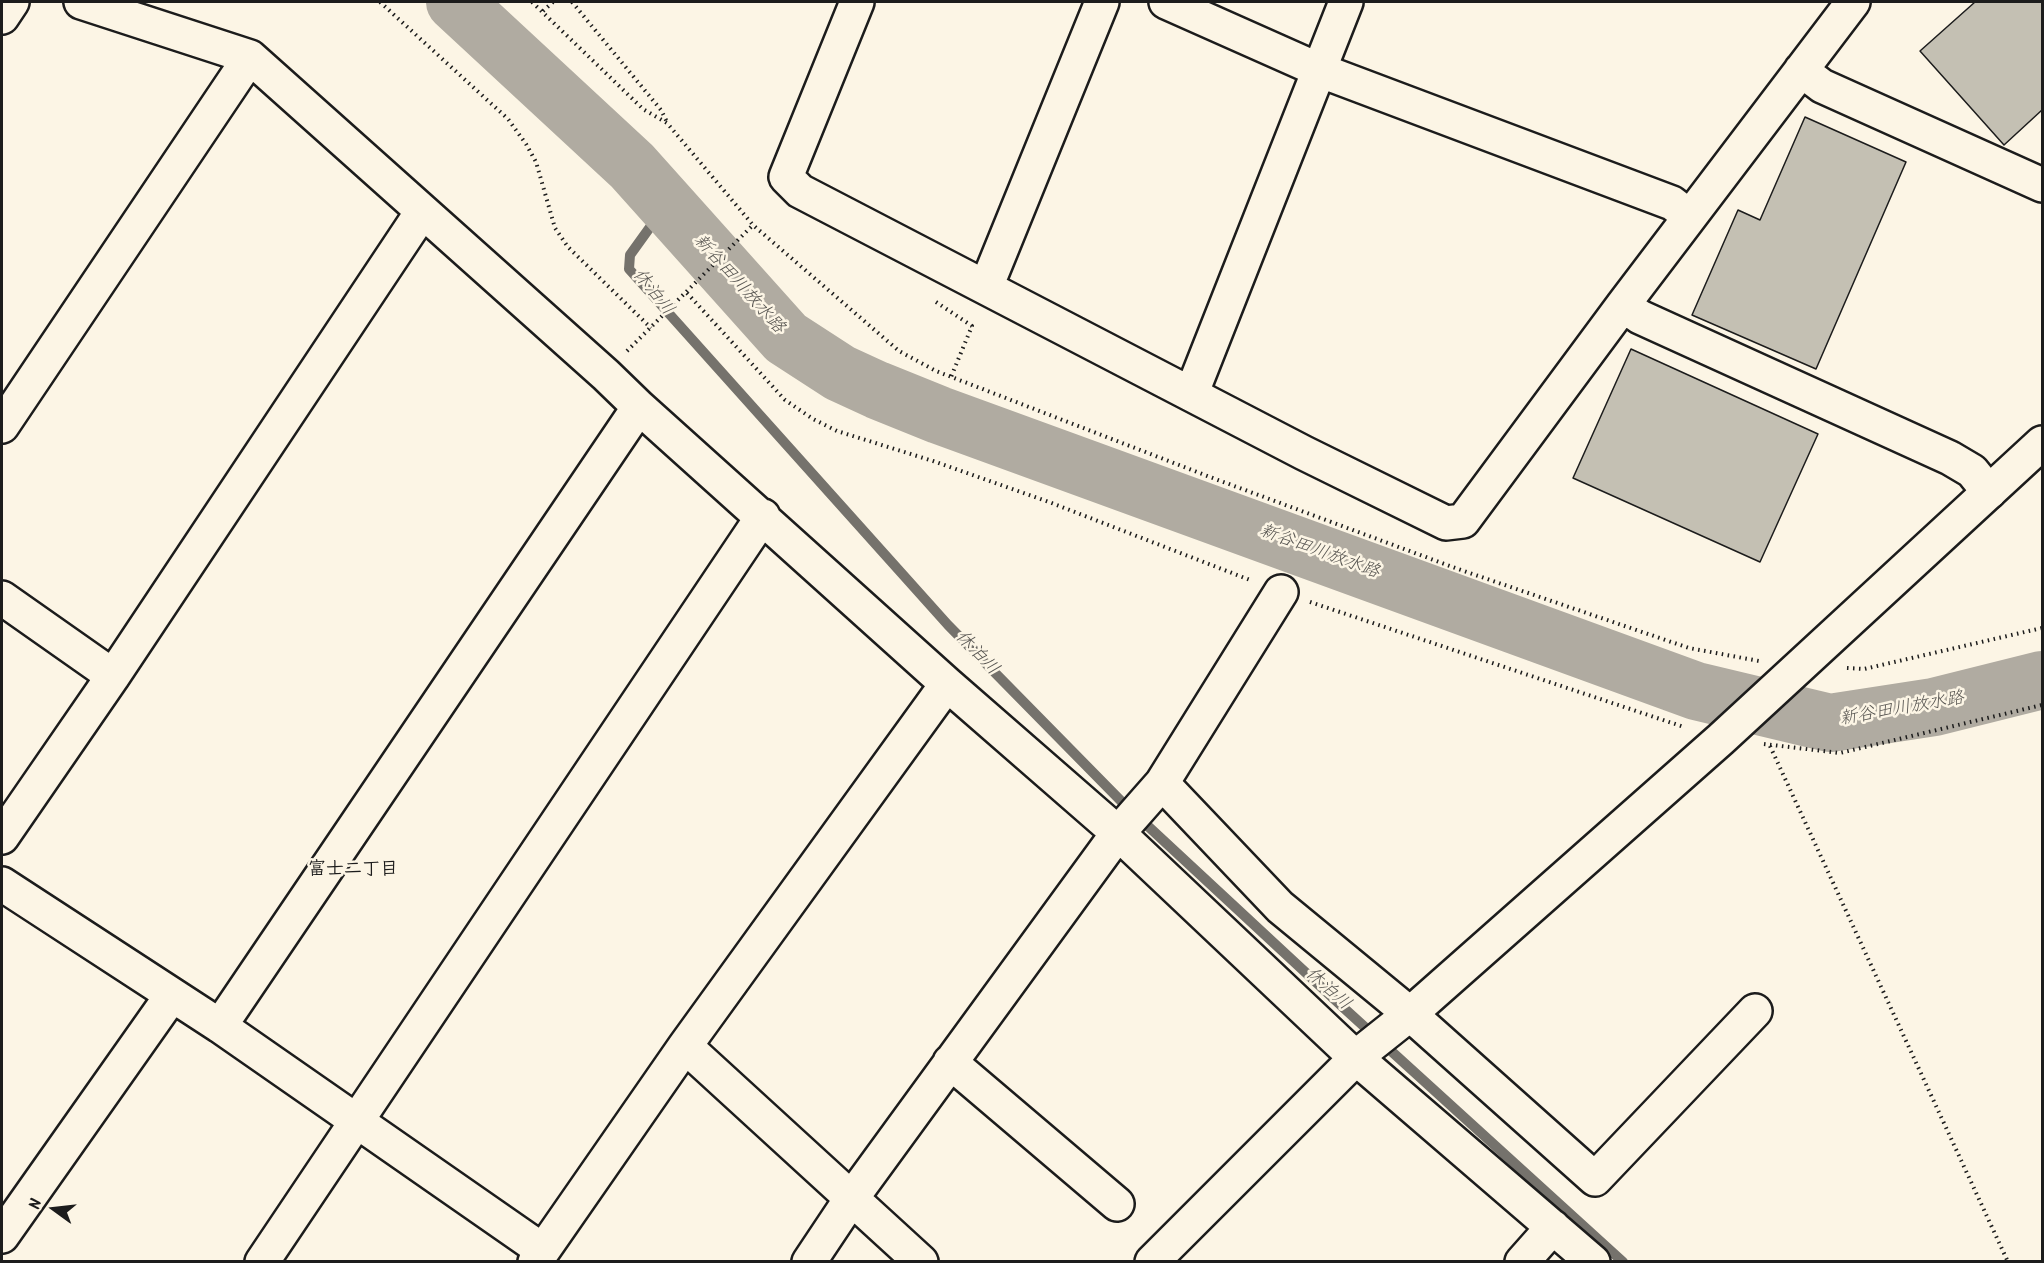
<!DOCTYPE html>
<meta charset="utf-8">
<style>
body{margin:0}
#map{position:relative;width:2044px;height:1263px;overflow:hidden;background:#fcf5e5;font-family:Kalam,sans-serif}
canvas{display:block}
.frame{position:absolute;inset:0;border:3px solid #1c1c1c;pointer-events:none}
.north{position:absolute;left:24px;top:1179px;width:60px;height:60px;-webkit-text-stroke:4px #fcf5e5;paint-order:stroke;rotate:285deg;font-size:16px;font-weight:700;line-height:24px;text-align:center;color:#1c1c1c}
.north::after{content:'';display:block;margin:auto;width:21px;height:27px;background:#1c1c1c;clip-path:polygon(50% 0,100% 100%,50% 72%,0 100%)}
</style>
<div id="map">
<canvas width="2044" height="1263"></canvas>
<div class="frame"></div>
<div class="north">N</div>
</div>
<script>
const ctx = document.querySelector('canvas').getContext('2d');
ctx.lineJoin = 'round';
const poly = rows => new Path2D(rows.map(r => 'M' + r).join(''));
function stroke(path, color, width, dash) { ctx.strokeStyle = color; ctx.lineWidth = width; ctx.lineCap = dash ? 'butt' : 'round'; ctx.setLineDash(dash || []); ctx.stroke(path); }
function paint(path, color) { ctx.fillStyle = color; ctx.fill(path, 'evenodd'); }
function drawText(font, color, halo, rows, align = 'center') {
  ctx.font = font + ' Kalam,"Klee One",sans-serif'; ctx.lineWidth = 5; ctx.setLineDash([]); ctx.textBaseline = 'middle'; ctx.strokeStyle = halo; ctx.fillStyle = color; for (const [text, x, y, turn = 0] of rows) {
    ctx.save(); ctx.translate(x, y); ctx.rotate((+turn || 0) * Math.PI / 180); ctx.textAlign = isNaN(turn) ? turn : align; if (halo) ctx.strokeText(text, 0, 0); ctx.fillText(text, 0, 0); ctx.restore();
  }
}
stroke(poly([
 [666,205,630,255,629,269,948,625,1123,803,1346,1010,1623,1262]
]), '#75726c', 10);
stroke(poly([
 [455,2,632,166,786,338,840,373,877,390,939,415,1696,691,1830,723,1934,707,2042,680]
]), '#b0aba1', 58);
const building = poly([
 [1975,2,2042,2,2042,110,2004,145,1920,51,1975,2],
 [1805,117,1906,162,1816,369,1692,315,1738,210,1760,220,1805,117],
 [1631,349,1818,434,1760,562,1573,478,1631,349]
]);
paint(building, '#c4c0b3');
stroke(building, '#1c1c1c', 1.5);
const street = poly([
 [81,2,250,57,606,375,639,407,947,684,1118,833,1356,1058,1593,1262],
 [857,2,786,177,800,191,1304,453,1446,523,1463,521,1623,305,1853,2],
 [1166,2,1319,70,1672,203,1689,216],
 [2,17,12,2],
 [1801,70,1822,86,2042,185],
 [986,287,1102,2],
 [1623,305,1640,317,1950,458,1972,471,1989,492],
 [1196,382,1346,2],
 [2,426,250,57],
 [2,598,113,676],
 [1162,783,1280,907,1410,1014,1595,1179,1755,1011],
 [2,837,113,676,422,212],
 [2,884,220,1026,542,1250],
 [220,1026,639,407],
 [685,1046,921,1262],
 [950,1062,1117,1204],
 [2,1236,172,995],
 [262,1262,763,516],
 [535,1262,685,1046,947,684],
 [809,1262,851,1199,1118,833,1162,783,1281,592],
 [1522,1262,1553,1227]
]);
const secondary = poly([
 [1152,1262,1361,1053,1410,1014,1721,739,2042,443]
]);
stroke(street, '#1c1c1c', 38);
stroke(secondary, '#1c1c1c', 38);
stroke(poly([
 [380,2,508,119,526,144,536,162,555,228,568,247,651,328],
 [532,2,643,109,667,123,753,225,899,351,936,371,1210,477,1458,569,1689,648,1759,661],
 [572,2,661,110,667,122],
 [543,11,553,2],
 [687,293,785,400,813,419,837,431,933,461,1049,502,1250,580],
 [936,302,972,326,951,377],
 [627,351,753,225],
 [1310,602,1684,727],
 [1847,668,1864,669,2042,628],
 [1764,744,1840,753,2042,705],
 [1770,746,2008,1262]
]), '#1c1c1c', 4, [1.5, 4.5]);
stroke(street, '#fcf5e5', 33);
stroke(secondary, '#fcf5e5', 33);
drawText('italic 18px', '#575551', '#fcf5e5', [
 ["新谷田川放水路",738,285,48],
 ["休泊川",652,293,51],
 ["新谷田川放水路",1319,553,20],
 ["休泊川",976,654,46],
 ["新谷田川放水路",1902,710,-10],
 ["休泊川",1327,990,42]
]);
drawText('bold 18px', '#1c1c1c', '#fcf5e5', [
 ["富士二丁目",353,871]
]);
</script>
